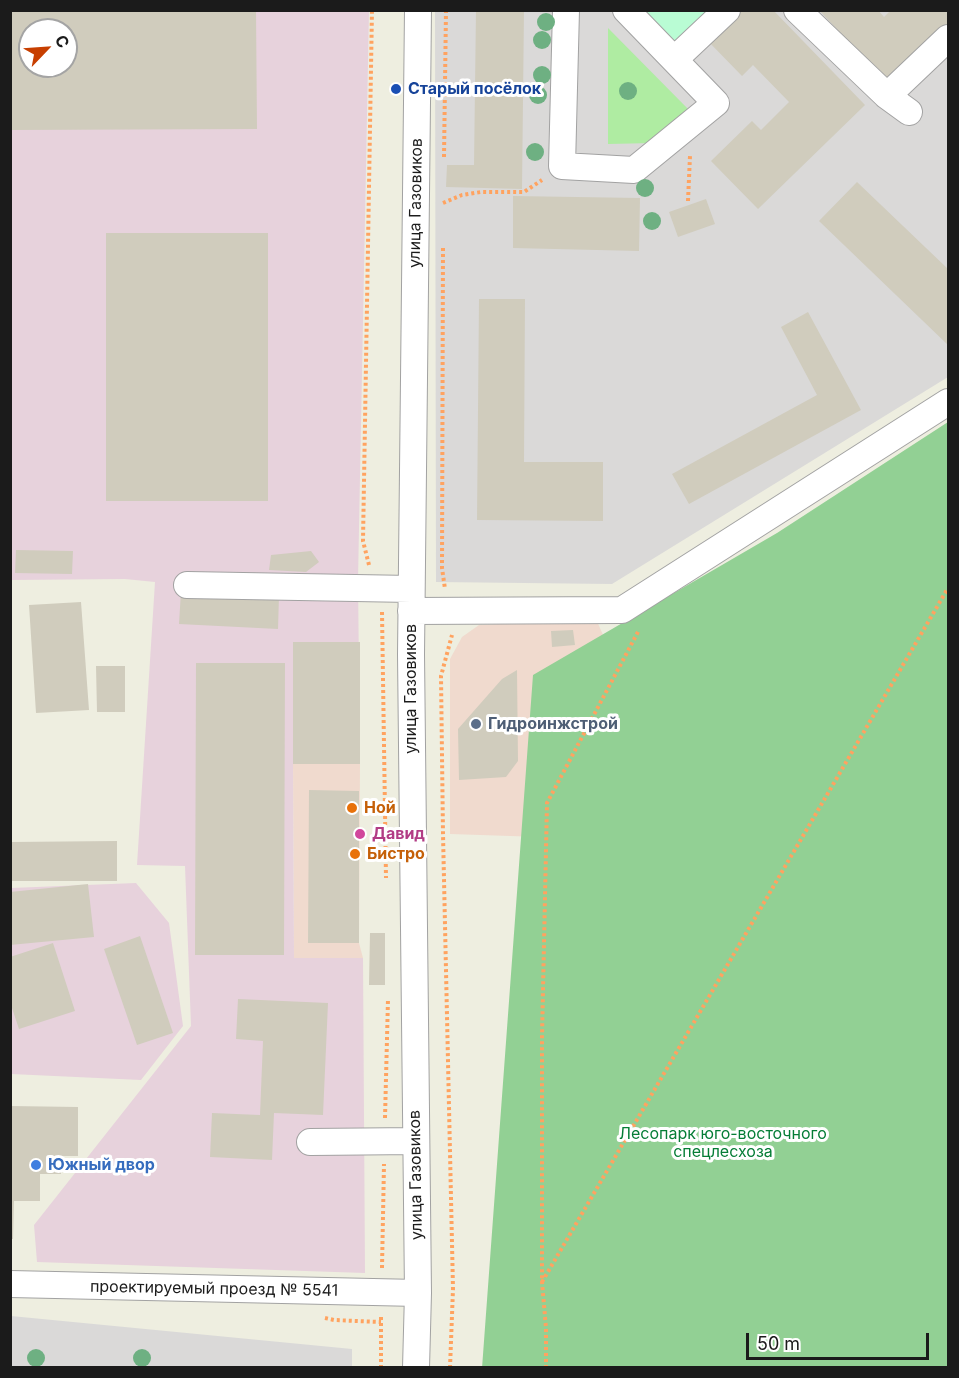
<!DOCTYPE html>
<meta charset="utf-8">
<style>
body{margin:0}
#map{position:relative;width:959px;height:1378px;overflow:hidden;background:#eeeee0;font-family:Inter,sans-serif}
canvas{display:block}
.frame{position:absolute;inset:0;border:12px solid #1b1b1b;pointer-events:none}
.north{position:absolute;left:18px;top:18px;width:60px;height:60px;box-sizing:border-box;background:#fff;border:2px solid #a4a4a4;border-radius:50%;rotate:65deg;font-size:16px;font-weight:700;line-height:24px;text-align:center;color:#1b1b1b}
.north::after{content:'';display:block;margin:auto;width:21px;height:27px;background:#c73f00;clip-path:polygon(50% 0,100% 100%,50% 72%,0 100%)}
.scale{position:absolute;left:746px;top:1333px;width:183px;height:27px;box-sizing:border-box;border:3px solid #1b1b1b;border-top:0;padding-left:8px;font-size:18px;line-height:21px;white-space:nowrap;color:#1b1b1b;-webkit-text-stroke:4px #fff;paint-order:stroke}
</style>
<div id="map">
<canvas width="959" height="1378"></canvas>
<div class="frame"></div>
<div class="north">С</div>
<div class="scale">50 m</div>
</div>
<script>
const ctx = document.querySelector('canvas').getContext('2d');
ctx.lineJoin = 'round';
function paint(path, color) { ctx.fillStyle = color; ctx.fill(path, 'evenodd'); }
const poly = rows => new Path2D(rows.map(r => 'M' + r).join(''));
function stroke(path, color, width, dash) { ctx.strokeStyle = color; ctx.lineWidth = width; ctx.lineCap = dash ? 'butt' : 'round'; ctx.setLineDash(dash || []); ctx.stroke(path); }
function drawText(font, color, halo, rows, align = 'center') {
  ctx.font = font + ' Inter,sans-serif'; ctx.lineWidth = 6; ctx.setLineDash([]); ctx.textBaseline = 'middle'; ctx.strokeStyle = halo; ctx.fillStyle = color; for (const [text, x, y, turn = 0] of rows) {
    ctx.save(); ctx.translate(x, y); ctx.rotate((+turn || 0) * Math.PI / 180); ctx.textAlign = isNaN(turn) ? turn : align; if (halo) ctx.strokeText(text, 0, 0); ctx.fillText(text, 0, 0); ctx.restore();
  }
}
paint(poly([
 [435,11,948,11,948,377,612,584,436,582],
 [11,1316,352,1349,352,1367,11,1367]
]), '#dad9d8');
paint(poly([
 [596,619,618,669,540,837,450,834,450,659,462,637,479,625],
 [293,764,360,764,359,943,363,958,294,959]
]), '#f0dace');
paint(poly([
 [10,11,369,11,358,580,360,764,293,764,294,958,363,958,365,1273,37,1262,34,1225,191,1026,185,866,137,865,155,582,125,579,11,580],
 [30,30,66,30,66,66,30,66],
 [136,883,169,923,183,1026,141,1080,11,1074,11,888]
]), '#e7d2dc');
paint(poly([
 [608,28,689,110,654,143,608,144]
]), '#afeca2');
paint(poly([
 [948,422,948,1367,482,1368,533,675,777,533]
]), '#92d094');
paint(poly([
 [644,11,709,11,676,44]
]), '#b9fcd4');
paint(poly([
 [10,10,256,10,257,129,10,130],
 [30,30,66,30,66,66,30,66],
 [476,10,524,10,522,189,446,187,447,165,474,165],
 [737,10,773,10,865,105,758,209,711,161,752,121,761,130,789,102,753,65,742,76,707,40],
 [819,10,878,10,884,17,891,10,948,10,948,25,887,83],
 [857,182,948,269,948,345,819,221],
 [513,196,640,198,639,251,513,248],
 [706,199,715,224,678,237,669,212],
 [106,233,268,233,268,501,106,501],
 [479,299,525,299,524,462,603,462,603,521,477,520],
 [808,312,861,410,689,504,672,474,817,395,781,327],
 [16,550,73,551,72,574,15,573],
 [311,551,319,562,306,572,269,570,271,555],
 [181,591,279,596,278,629,179,624],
 [81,602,89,710,36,713,29,605],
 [573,630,575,645,552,647,551,631],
 [293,642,360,642,360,764,293,764],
 [196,663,285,663,284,955,195,955],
 [96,666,125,666,125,712,97,712],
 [517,670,518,761,506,777,459,780,458,729,502,679],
 [309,790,359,791,359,943,308,943],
 [117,841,117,881,10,881,11,842],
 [88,884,94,937,10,945,10,892],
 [370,933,385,933,385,985,369,985],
 [140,936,173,1033,137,1045,104,949],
 [53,943,75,1011,19,1029,10,1002,10,957],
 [238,999,328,1003,323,1115,274,1113,272,1160,210,1157,212,1113,260,1115,263,1041,236,1039],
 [10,1106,78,1107,78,1156,60,1156,61,1174,40,1174,40,1201,14,1201,13,1239,10,1239]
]), '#d0ccbd');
const minor = poly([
 [566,10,562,166,634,170,716,103,626,10],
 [797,10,887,96,948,38],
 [675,59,727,10],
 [887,96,909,112],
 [187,585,411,589],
 [411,611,622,610,948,402],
 [310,1142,416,1141],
 [10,1284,418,1293],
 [416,1368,418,1293,411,654,418,10]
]);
stroke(minor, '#a2a2a2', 28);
stroke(poly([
 [444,157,446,10],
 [688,201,690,156],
 [443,203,462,195,481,192,524,192,542,180],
 [443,248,442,568,445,589],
 [369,565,363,541,372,10],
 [382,612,386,878],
 [385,1118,388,999],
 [382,1268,384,1164],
 [542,1282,948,588],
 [325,1318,334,1320,381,1322],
 [381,1368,381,1317],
 [450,1368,453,1289,443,834,441,676,452,635],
 [546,1368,546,1328,542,1282,542,1037,547,803,639,630]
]), '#ffa360', 4, [3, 3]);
stroke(minor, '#fff', 26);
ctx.fillStyle = '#6eb082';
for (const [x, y] of [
 [546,22],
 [542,40],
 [542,75],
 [628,91],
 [538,95],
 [535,152],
 [645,188],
 [652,221],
 [36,1358],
 [142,1358]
]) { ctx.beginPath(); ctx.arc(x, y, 9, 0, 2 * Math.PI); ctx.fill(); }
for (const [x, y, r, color] of [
 [396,89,6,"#1a4fb4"],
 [476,724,6,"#5c6f8a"],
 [352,808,6,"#e8710a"],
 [360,834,6,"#d1479c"],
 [355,854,6,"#e8710a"],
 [36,1165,6,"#3f7fe0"]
]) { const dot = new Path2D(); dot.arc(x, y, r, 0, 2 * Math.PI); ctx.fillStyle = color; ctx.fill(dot); stroke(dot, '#fff', 2); }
drawText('bold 16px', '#164399', '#fff', [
 ["Старый посёлок",408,89]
], 'left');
drawText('16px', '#1b1b1b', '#fff', [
 ["улица Газовиков",416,203,-89],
 ["улица Газовиков",411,689,-90],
 ["улица Газовиков",416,1175,-91],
 ["проектируемый проезд № 5541",214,1289,1]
]);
drawText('bold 16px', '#4e5e75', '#fff', [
 ["Гидроинжстрой",488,724]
], 'left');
drawText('bold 16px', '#c56008', '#fff', [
 ["Ной",364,808],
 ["Бистро",367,854]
], 'left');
drawText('bold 16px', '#b23c85', '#fff', [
 ["Давид",372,834]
], 'left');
drawText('16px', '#057d36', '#fff', [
 ["Лесопарк юго-восточного",723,1134],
 ["спецлесхоза",723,1152]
]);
drawText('bold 16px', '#366cbe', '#fff', [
 ["Южный двор",48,1165]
], 'left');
</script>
